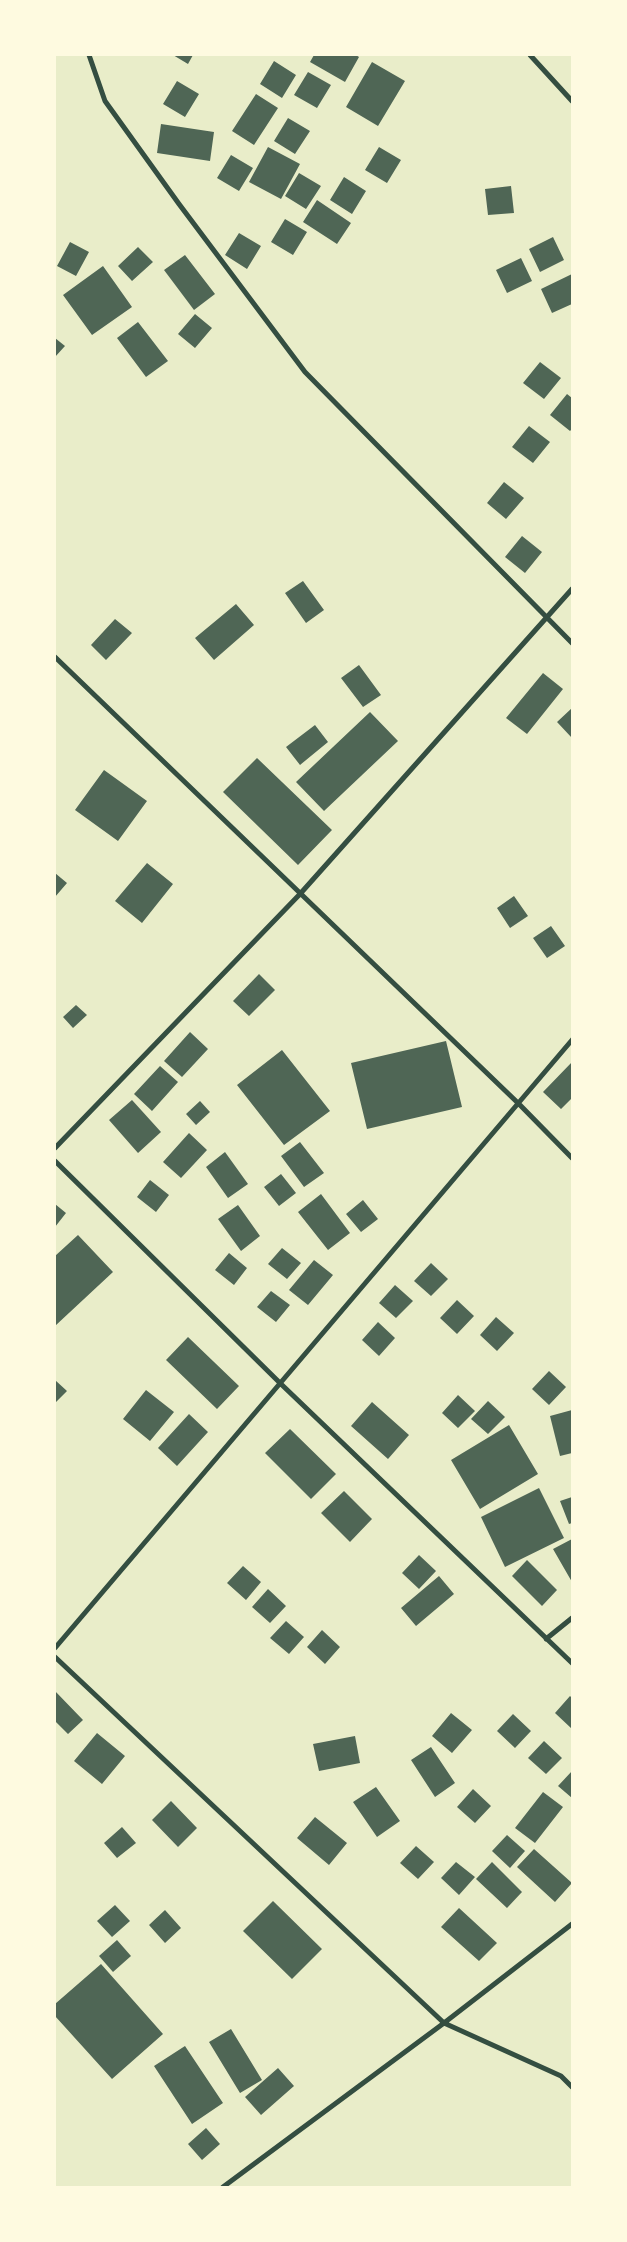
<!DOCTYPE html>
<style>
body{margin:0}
#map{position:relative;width:627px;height:2242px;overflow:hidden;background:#e9edc9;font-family:"Titillium Web",sans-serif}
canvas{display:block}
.frame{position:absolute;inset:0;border:56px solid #fefae0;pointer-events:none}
</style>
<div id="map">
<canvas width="627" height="2242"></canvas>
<div class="frame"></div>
</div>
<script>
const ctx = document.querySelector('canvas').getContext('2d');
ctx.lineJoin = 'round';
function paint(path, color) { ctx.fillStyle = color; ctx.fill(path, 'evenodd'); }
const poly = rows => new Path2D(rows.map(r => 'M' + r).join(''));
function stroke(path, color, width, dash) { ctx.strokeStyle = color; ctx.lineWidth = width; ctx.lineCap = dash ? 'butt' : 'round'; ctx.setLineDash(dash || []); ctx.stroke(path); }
paint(poly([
 [173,55,193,55,188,64],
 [314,55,356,55,359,57,345,82,310,62],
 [274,61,296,75,282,98,260,84],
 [372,62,405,81,378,126,346,107],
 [308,72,331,85,317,108,294,95],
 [177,81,199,94,185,117,163,104],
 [256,94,278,108,254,145,232,131],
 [288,118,310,131,295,154,274,141],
 [161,124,214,132,210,161,157,153],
 [268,147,300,164,281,199,249,182],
 [379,147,401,160,387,183,365,170],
 [231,155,253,168,239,191,217,178],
 [299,173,321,186,306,209,285,196],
 [344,177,366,191,352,214,330,200],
 [511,186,514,213,488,215,485,189],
 [317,200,351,223,337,244,303,222],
 [285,219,307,232,293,255,271,242],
 [239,233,261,246,247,269,225,255],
 [553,237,564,260,540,272,529,249],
 [70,242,89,252,76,276,57,266],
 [138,247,153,262,132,281,118,266],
 [185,255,215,294,194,310,164,270],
 [521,258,532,281,507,293,496,270],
 [103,266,132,307,92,335,63,295],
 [572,274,572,304,552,313,541,289],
 [195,314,212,328,195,348,178,334],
 [138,322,168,361,146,377,117,338],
 [55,338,65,346,55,357],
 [540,362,561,378,544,399,523,383],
 [567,394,572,398,572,429,570,431,550,415],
 [529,426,550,442,533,463,512,447],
 [504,482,524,498,506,519,487,503],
 [522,536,542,552,525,573,505,557],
 [303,581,324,610,306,623,285,593],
 [236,604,254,625,214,660,195,638],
 [115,619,132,633,106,660,91,645],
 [359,665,381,695,363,707,341,678],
 [543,673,563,689,527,734,506,718],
 [572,708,572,738,557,722],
 [370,712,398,741,324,811,296,782],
 [315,725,328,742,300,765,286,747],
 [257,758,332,830,298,865,223,792],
 [104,770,147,801,118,841,75,810],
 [147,863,173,884,142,923,115,901],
 [55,873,67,883,55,897],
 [514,896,528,916,510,928,497,908],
 [551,926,565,946,547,958,533,938],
 [259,974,275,990,249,1016,233,1001],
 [76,1005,87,1015,73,1028,63,1017],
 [190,1032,208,1049,182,1077,164,1061],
 [446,1041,462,1107,367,1129,351,1063],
 [282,1050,330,1111,284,1145,237,1085],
 [572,1062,572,1098,561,1109,543,1092],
 [160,1066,178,1082,152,1111,134,1094],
 [132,1100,161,1132,138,1153,109,1120],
 [200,1101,210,1112,196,1125,186,1114],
 [189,1133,207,1150,181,1178,163,1162],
 [300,1142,324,1173,304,1187,281,1156],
 [225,1152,248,1184,228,1198,206,1167],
 [281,1174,296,1193,279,1206,264,1187],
 [150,1180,169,1195,156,1212,137,1197],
 [321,1194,350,1233,328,1250,298,1212],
 [363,1200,378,1219,361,1232,346,1214],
 [55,1204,66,1213,55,1227],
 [238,1205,260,1236,241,1251,218,1219],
 [78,1235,113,1272,55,1326,55,1256],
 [282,1248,301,1263,287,1279,268,1264],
 [229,1253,247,1268,234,1285,215,1270],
 [314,1260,333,1275,308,1305,289,1290],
 [431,1263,448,1279,431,1296,414,1281],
 [395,1285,413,1301,396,1318,379,1303],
 [271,1291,290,1305,276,1322,257,1307],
 [457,1300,474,1316,457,1334,440,1318],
 [496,1317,514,1333,497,1351,480,1335],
 [378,1322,395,1338,379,1356,362,1340],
 [188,1337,239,1386,217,1409,166,1360],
 [549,1371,566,1387,549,1405,532,1389],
 [55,1380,67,1391,55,1403],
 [146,1390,174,1412,150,1441,123,1419],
 [458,1395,475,1411,458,1428,442,1413],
 [488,1401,505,1417,488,1434,471,1419],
 [372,1402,409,1435,388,1459,351,1426],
 [572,1410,572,1453,560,1456,550,1416],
 [189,1414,208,1432,177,1466,158,1448],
 [509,1425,538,1474,480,1509,451,1460],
 [290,1429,336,1474,311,1499,265,1453],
 [539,1488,564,1538,505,1567,481,1517],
 [344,1491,372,1519,350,1542,321,1513],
 [572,1497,572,1523,569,1524,560,1501],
 [572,1539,572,1582,553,1549],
 [419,1555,436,1571,419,1589,402,1573],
 [527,1560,557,1590,542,1606,512,1576],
 [243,1566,261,1582,246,1600,227,1583],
 [439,1576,454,1594,416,1626,401,1608],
 [268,1589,286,1606,270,1623,252,1607],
 [286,1621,304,1637,289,1654,270,1638],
 [322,1630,340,1647,325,1664,307,1647],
 [55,1691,83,1720,68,1734,55,1721],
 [570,1696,572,1698,572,1729,555,1713],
 [451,1713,472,1730,452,1753,432,1736],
 [513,1714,531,1731,515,1748,497,1731],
 [97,1733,125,1756,102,1784,74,1761],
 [355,1736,360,1763,319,1771,313,1744],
 [544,1741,562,1758,546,1774,528,1758],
 [431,1747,455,1783,435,1797,411,1760],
 [572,1771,572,1798,558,1786],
 [376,1787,400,1821,377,1837,353,1802],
 [473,1789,491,1806,475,1823,457,1807],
 [543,1792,563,1807,535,1843,515,1828],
 [171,1801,197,1828,178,1847,152,1820],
 [315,1817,347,1843,329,1865,297,1838],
 [122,1827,136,1843,117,1858,104,1843],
 [507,1835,525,1851,510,1868,492,1851],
 [416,1846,434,1862,418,1879,400,1863],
 [534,1849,572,1883,555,1902,517,1867],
 [456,1862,475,1877,459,1895,441,1878],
 [492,1862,522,1892,507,1908,476,1879],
 [273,1901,322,1949,292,1979,243,1931],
 [115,1905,130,1921,112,1937,97,1921],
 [459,1908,497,1943,479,1961,441,1927],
 [165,1910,181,1928,165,1943,149,1925],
 [117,1940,131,1956,113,1972,99,1956],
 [101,1964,163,2034,112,2079,55,2016,55,2004],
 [231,2029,262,2080,240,2093,209,2042],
 [185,2046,223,2103,192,2124,154,2066],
 [278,2068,294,2086,261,2115,245,2097],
 [206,2128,220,2144,202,2160,188,2144]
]), '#4f6655');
stroke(poly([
 [89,55,105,101,179,204,305,372,572,643],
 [530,55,572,101],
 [55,657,519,1104,572,1158],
 [55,1148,300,894,572,589],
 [55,1161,281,1384,572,1663],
 [546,1639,572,1618],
 [55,1648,572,1040],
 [55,1657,444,2023,561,2076,572,2087],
 [223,2187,444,2023,572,1924]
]), '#344e41', 5);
</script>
